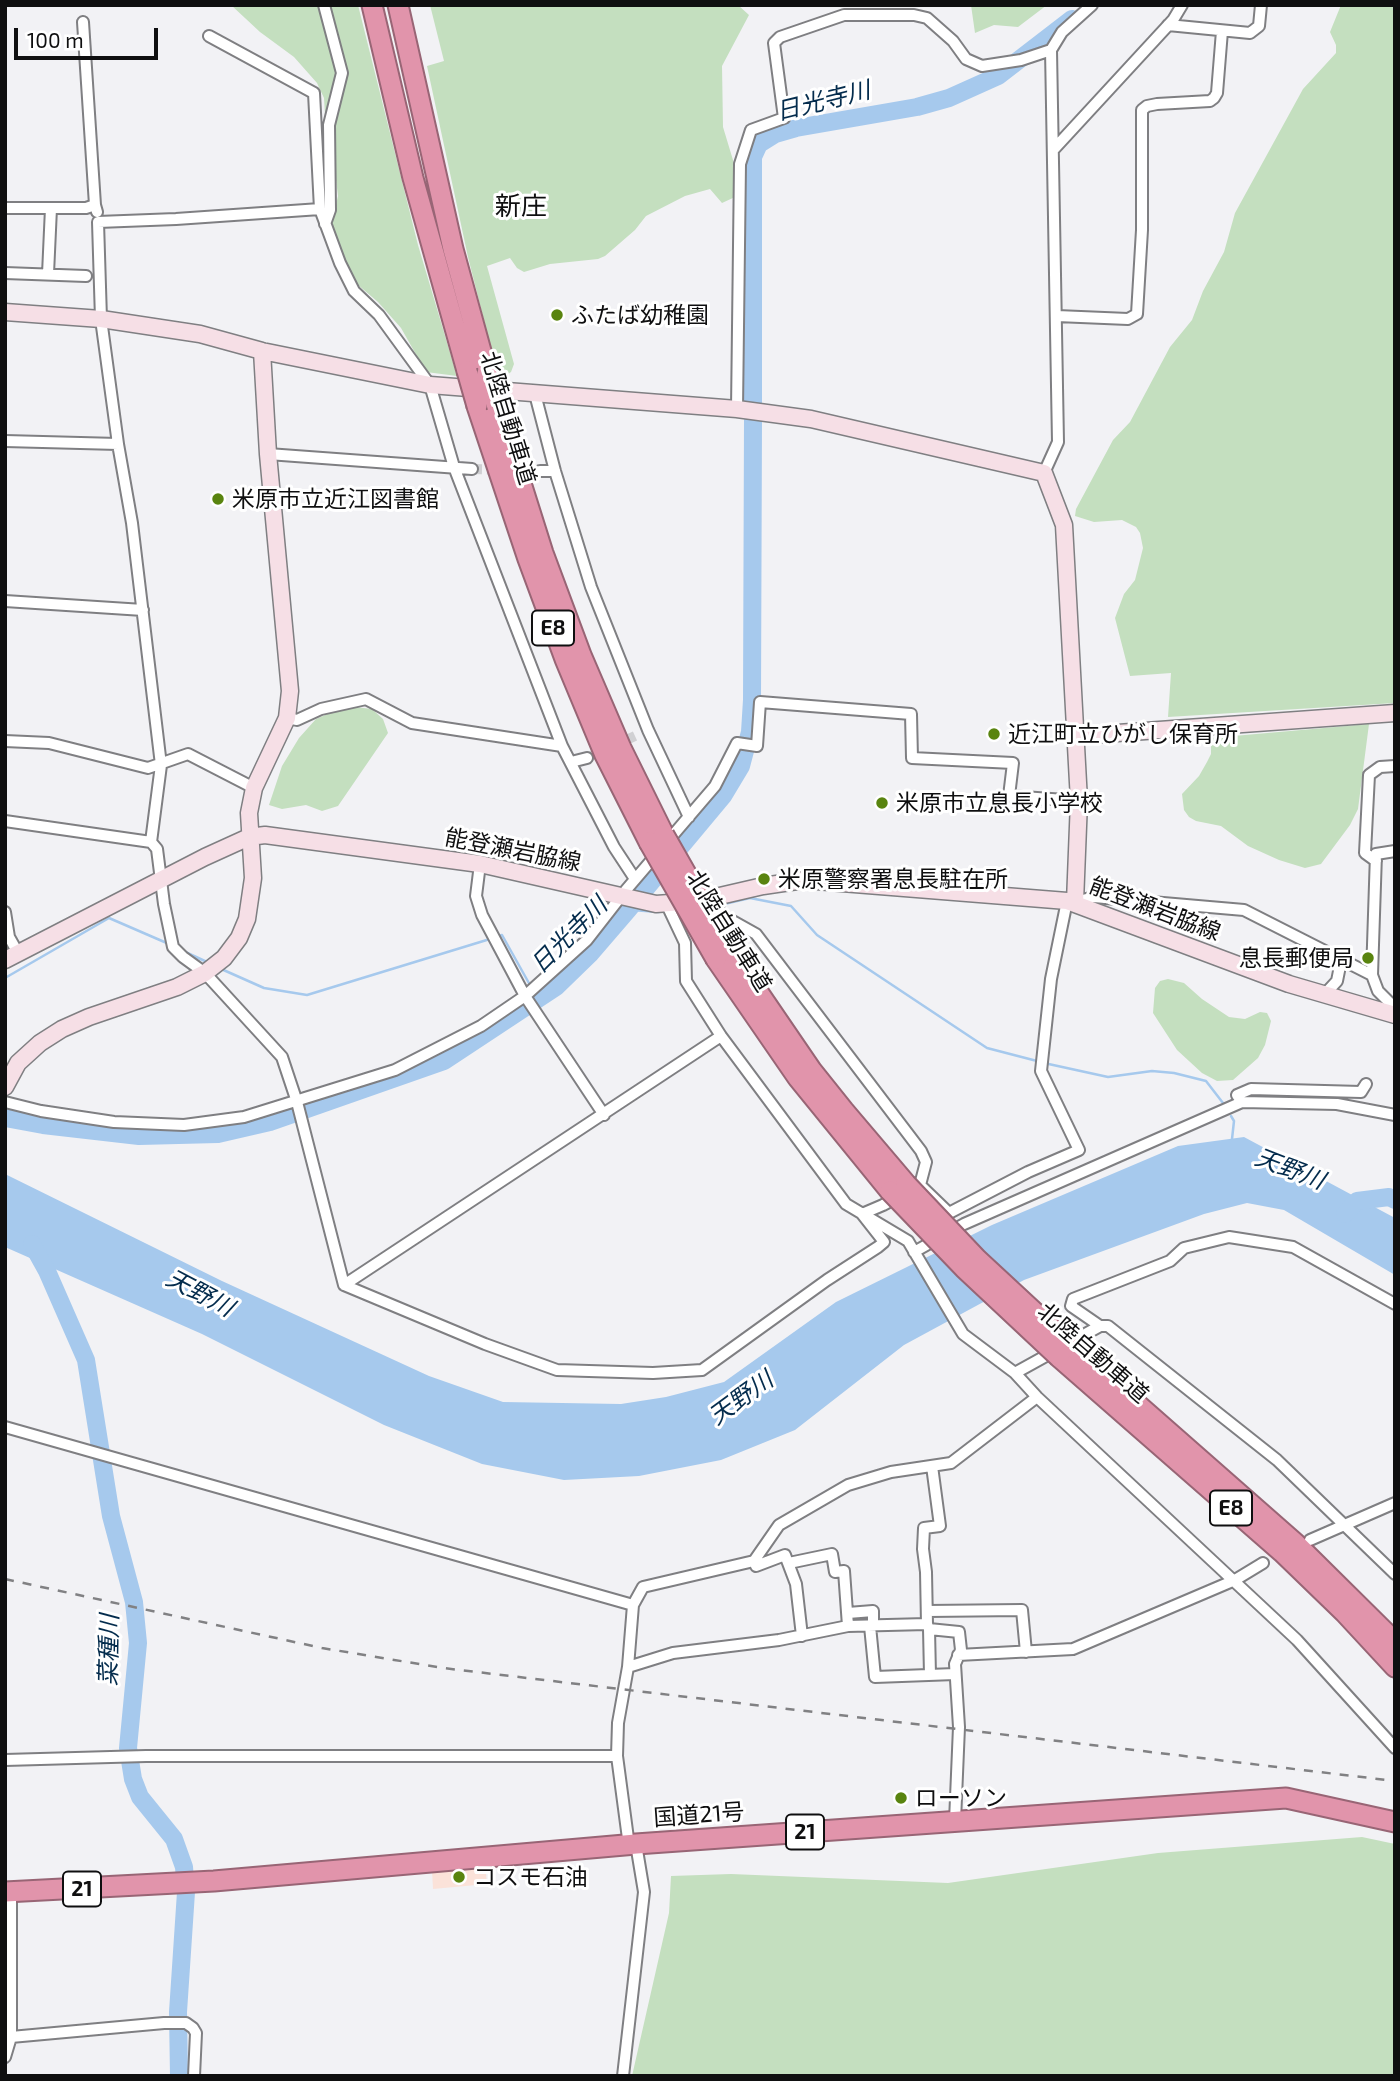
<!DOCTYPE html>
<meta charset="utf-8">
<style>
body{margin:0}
#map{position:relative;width:1400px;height:2081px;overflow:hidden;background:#f2f2f5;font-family:"Exo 2",sans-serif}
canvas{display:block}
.frame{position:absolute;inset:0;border:7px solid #0f0f10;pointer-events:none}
.scale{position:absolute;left:14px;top:28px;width:144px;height:32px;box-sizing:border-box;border:4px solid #0f0f10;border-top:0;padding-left:9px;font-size:21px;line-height:24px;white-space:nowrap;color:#0f0f10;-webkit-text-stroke:5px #fff;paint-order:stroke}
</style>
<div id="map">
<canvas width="1400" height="2081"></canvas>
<div class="frame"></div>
<div class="scale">100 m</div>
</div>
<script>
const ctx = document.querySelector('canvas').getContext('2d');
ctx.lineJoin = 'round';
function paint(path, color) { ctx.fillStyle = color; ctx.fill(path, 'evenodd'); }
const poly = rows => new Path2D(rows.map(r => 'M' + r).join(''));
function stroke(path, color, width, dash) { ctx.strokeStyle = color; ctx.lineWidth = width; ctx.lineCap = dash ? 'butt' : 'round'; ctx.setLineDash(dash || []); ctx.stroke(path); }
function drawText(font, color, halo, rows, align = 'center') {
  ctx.font = font + ' "Exo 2","Noto Sans JP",sans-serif'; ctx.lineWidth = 6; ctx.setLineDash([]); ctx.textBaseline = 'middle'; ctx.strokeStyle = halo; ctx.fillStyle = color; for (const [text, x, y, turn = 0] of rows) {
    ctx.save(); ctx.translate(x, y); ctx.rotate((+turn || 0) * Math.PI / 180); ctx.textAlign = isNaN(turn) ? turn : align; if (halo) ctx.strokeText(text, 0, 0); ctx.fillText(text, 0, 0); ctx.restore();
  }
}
paint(poly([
 [485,1865,487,1884,433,1889,432,1870]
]), '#fbe2d9');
paint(poly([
 [231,5,358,5,418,245,457,376,426,372,401,328,378,302,351,279,330,230,338,196,336,180,327,148,324,98,317,83,294,57,260,32],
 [430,5,738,5,749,15,722,66,723,127,736,170,735,197,722,203,710,189,685,196,646,216,635,230,605,256,598,259,550,264,524,272,517,268,510,258,487,266,514,364,511,372,499,380,468,257,427,66,444,61],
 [971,5,1047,5,1018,27,994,25,975,33],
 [1341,5,1395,5,1395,703,1168,717,1171,673,1130,676,1115,618,1124,594,1135,580,1143,548,1140,533,1136,527,1122,520,1094,522,1075,516,1076,509,1113,440,1130,422,1170,347,1192,320,1203,291,1224,252,1235,213,1303,89,1336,53,1336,45,1330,32],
 [346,706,372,709,383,719,388,733,338,806,322,811,306,805,282,809,269,805,282,766,299,738,316,719],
 [1369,724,1358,809,1350,825,1321,864,1305,868,1279,860,1248,846,1221,826,1196,821,1189,817,1184,810,1182,794,1199,776,1207,762,1211,754,1211,738],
 [1168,979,1184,983,1202,999,1229,1017,1245,1019,1260,1012,1267,1013,1271,1021,1265,1045,1258,1058,1233,1080,1217,1081,1202,1073,1177,1050,1153,1013,1155,988,1160,981],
 [1362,1837,1395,1844,1395,2076,632,2076,669,1913,671,1876,731,1874,948,1883,1158,1853]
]), '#c4dfbf');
paint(poly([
 [1244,1137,1395,1218,1395,1275,1284,1210,1247,1203,1204,1214,1024,1280,904,1345,795,1430,721,1460,639,1476,564,1480,482,1464,384,1425,202,1334,5,1247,5,1174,222,1281,429,1376,503,1402,621,1404,666,1397,724,1382,836,1302,992,1225,1178,1146]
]), '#a6c9ed');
stroke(poly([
 [720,905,750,898,791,906,817,935,987,1048,1037,1061],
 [618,909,659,912],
 [496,937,502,935,530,985,532,983],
 [181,950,207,962],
 [219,968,264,988,307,995,490,939],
 [5,978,109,918,169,944],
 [1044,1063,1108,1077,1152,1071,1174,1073,1206,1081,1223,1103],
 [1231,1116,1234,1121,1232,1139]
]), '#a6c9ed', 2.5);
stroke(poly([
 [753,403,753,157,759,144,775,134,796,128,917,107,949,98,998,76,1072,19],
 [5,1118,43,1125,139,1136,218,1134,270,1122,444,1061,556,987,591,953,628,910,723,796,741,766,750,732,752,700,753,420],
 [1345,1214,1357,1201,1389,1197,1395,1200],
 [32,1244,47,1271,86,1360,111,1516,134,1602,138,1643,128,1748,133,1779,140,1797,174,1839,184,1867,186,1892,178,2012,179,2076]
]), '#a6c9ed', 18);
stroke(poly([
 [472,469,540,471],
 [587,758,635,736]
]), '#d0d0d3', 10, [10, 5]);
const street = poly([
 [324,5,342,73,329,125,330,210,325,224],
 [83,22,95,205],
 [1168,25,1250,33,1259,26,1261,5],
 [209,36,314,93,320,209,340,263,354,291,379,315,430,385,454,467,562,746,614,847,635,879],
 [1054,149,1173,20,1182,5],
 [5,208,86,208,95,205,97,212],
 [5,273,86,276],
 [48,274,51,208],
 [1057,316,1128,319,1137,314,1142,230,1142,110,1147,106,1157,104,1210,101,1214,98,1217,93,1222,31],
 [535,394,555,471,591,587,648,730,689,817],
 [737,409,740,164,751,130,784,118,774,43,780,37,844,15,914,15,927,18,953,41,966,59,982,66,1021,60,1051,50],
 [5,441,118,444,101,319,98,222,176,219,320,209],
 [118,444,132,523,161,765,151,842],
 [268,454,472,469],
 [540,471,555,471],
 [1044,473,1058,442,1051,50,1062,32,1092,5],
 [5,601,143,610],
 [287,718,297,720,321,709,366,699,412,723,562,746],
 [5,741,49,743,148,768,188,754,254,788],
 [571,762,587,758],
 [5,821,151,842,157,849,164,904,173,947,183,957,205,973,282,1057,297,1102,344,1285,485,1344,557,1370,653,1373,702,1370,827,1280,878,1247,884,1242,862,1214,883,1205,920,1185,926,1162,921,1151,756,934,722,915,713,898],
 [1376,861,1365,853,1369,775,1380,767,1395,766],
 [480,864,476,896,482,915,525,996,604,1115],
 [1075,902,1094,897,1244,910,1372,975,1378,991,1392,1005,1393,1014],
 [667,905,685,943,686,981,721,1036,846,1204,908,1241,963,1334,1015,1373,1100,1326,1071,1306,1073,1299,1170,1261,1184,1248,1229,1237,1293,1247,1395,1304],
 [5,912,9,937,18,953],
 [1372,975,1376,854,1395,851],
 [1325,994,1337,981,1341,961],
 [5,1102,41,1111,114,1122,184,1125,244,1117,395,1070,481,1026,525,996,587,940,626,890,715,786,737,743,757,746,760,702,911,714,912,758,1013,763,1009,796,1079,801],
 [1242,1102,1237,1095,1251,1089,1361,1092,1366,1084],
 [920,1185,949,1213,1028,1172,1079,1150,1041,1071,1051,979,1067,901],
 [914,1252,964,1224,1242,1102,1337,1104,1395,1115],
 [344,1285,721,1036],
 [1100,1326,1108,1326,1277,1460,1395,1574],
 [1015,1373,1037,1397,1297,1640,1395,1748],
 [5,1427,633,1605],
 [1310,1540,1395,1503],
 [754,1561,756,1566,785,1555,796,1584,802,1636],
 [789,1563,832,1554,835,1572,844,1571,848,1626],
 [927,1611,1022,1610,1026,1652],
 [848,1613,873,1611,873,1625],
 [927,1624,926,1572,923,1549,924,1528,940,1526,932,1466],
 [870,1626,875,1677,955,1674],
 [929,1629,930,1675],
 [958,1655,1073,1649,1235,1580,1263,1563],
 [628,1667,673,1653,779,1640,848,1626,927,1624,929,1629,959,1632,961,1650,955,1664,959,1727,955,1821],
 [5,1760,146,1756,617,1756],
 [629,1846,617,1756,618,1723,628,1667,633,1605,643,1587,754,1561,779,1525,848,1485,891,1472,951,1463,1037,1397],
 [11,2037,164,2023,186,2023,193,2028,196,2033,194,2076],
 [5,2057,11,2037,11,1892],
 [623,2076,644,1892,636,1844]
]);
const secondary = poly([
 [5,312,101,319,200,334,262,351,430,385,737,409,811,419,1044,473,1064,525,1079,801,1075,902],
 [1076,736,1395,713],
 [5,960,205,857,249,837,265,835,480,864,656,904,698,901,763,886,804,880,1067,901,1289,984,1395,1015],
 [5,1087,18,1063,40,1043,62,1029,89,1017,177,987,205,973,224,958,239,938,247,919,253,878,249,813,254,788,287,718,290,691,268,454,262,351]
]);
const highway = poly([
 [372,5,413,178,467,371],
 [398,5,453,249,487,373],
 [477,406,528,559,565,659,605,755,649,842],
 [497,407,543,553,581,655,621,748,664,835],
 [730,951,812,1071,844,1111,906,1184],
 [716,959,798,1078,890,1191],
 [1073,1348,1296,1544,1395,1642],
 [1059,1357,1282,1552,1345,1613,1395,1667],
 [5,1892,214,1881,636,1844,1286,1798,1395,1822]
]);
stroke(street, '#7f7f82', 14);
stroke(secondary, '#7f7f82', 19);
stroke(highway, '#986575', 23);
stroke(street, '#fff', 10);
stroke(secondary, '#f6dfe6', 16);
stroke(highway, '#e194ab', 19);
stroke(poly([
 [5,1579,322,1648,443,1668,1395,1781]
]), '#818183', 2.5, [9, 9]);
const highwayBridge = poly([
 [467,371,477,406],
 [487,373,497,407],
 [664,835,730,951],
 [649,842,716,959],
 [906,1184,977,1259,1073,1348],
 [890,1191,964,1268,1059,1357]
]);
stroke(highwayBridge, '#986575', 23, []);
stroke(highwayBridge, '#e194ab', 19);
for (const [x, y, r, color] of [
 [557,315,7,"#59840f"],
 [218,499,7,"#59840f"],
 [994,734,7,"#59840f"],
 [882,803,7,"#59840f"],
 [764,879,7,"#59840f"],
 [1368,958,7,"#59840f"],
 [901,1798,7,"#59840f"],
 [459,1877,7,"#59840f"]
]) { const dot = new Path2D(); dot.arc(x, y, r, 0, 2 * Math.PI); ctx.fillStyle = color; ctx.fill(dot); stroke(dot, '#fff', 2.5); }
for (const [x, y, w] of [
 [553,628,42],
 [1231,1508,42],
 [805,1832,38],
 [82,1889,38]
]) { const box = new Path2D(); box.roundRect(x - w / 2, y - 17.5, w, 35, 5); ctx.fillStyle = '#fff'; ctx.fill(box); stroke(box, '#0f0f10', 2); }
drawText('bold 21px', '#0f0f10', null, [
 ["E8",553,628],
 ["E8",1231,1508],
 ["21",805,1832],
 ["21",82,1889]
]);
drawText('23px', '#0f0f10', '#fff', [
 ["ふたば幼稚園",571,315],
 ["米原市立近江図書館",232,499],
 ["近江町立ひがし保育所",1008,734],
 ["米原市立息長小学校",896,803],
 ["米原警察署息長駐在所",778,879],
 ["息長郵便局",1354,958,"right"],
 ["ローソン",915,1798],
 ["コスモ石油",473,1877]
], 'left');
drawText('23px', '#0f0f10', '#fff', [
 ["北陸自動車道",508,418,73],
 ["能登瀬岩脇線",513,850,11],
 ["能登瀬岩脇線",1155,909,21],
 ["北陸自動車道",729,931,58],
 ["北陸自動車道",1093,1353,41],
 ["国道21号",699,1815,-4]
]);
drawText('italic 24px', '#042c4d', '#fff', [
 ["日光寺川",823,101,-14],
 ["日光寺川",569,935,-45],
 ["天野川",1290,1169,21],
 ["天野川",200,1293,28],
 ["天野川",741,1398,-36],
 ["菜種川",109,1650,-89]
]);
drawText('26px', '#0f0f10', '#fff', [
 ["新庄",521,206]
]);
</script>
